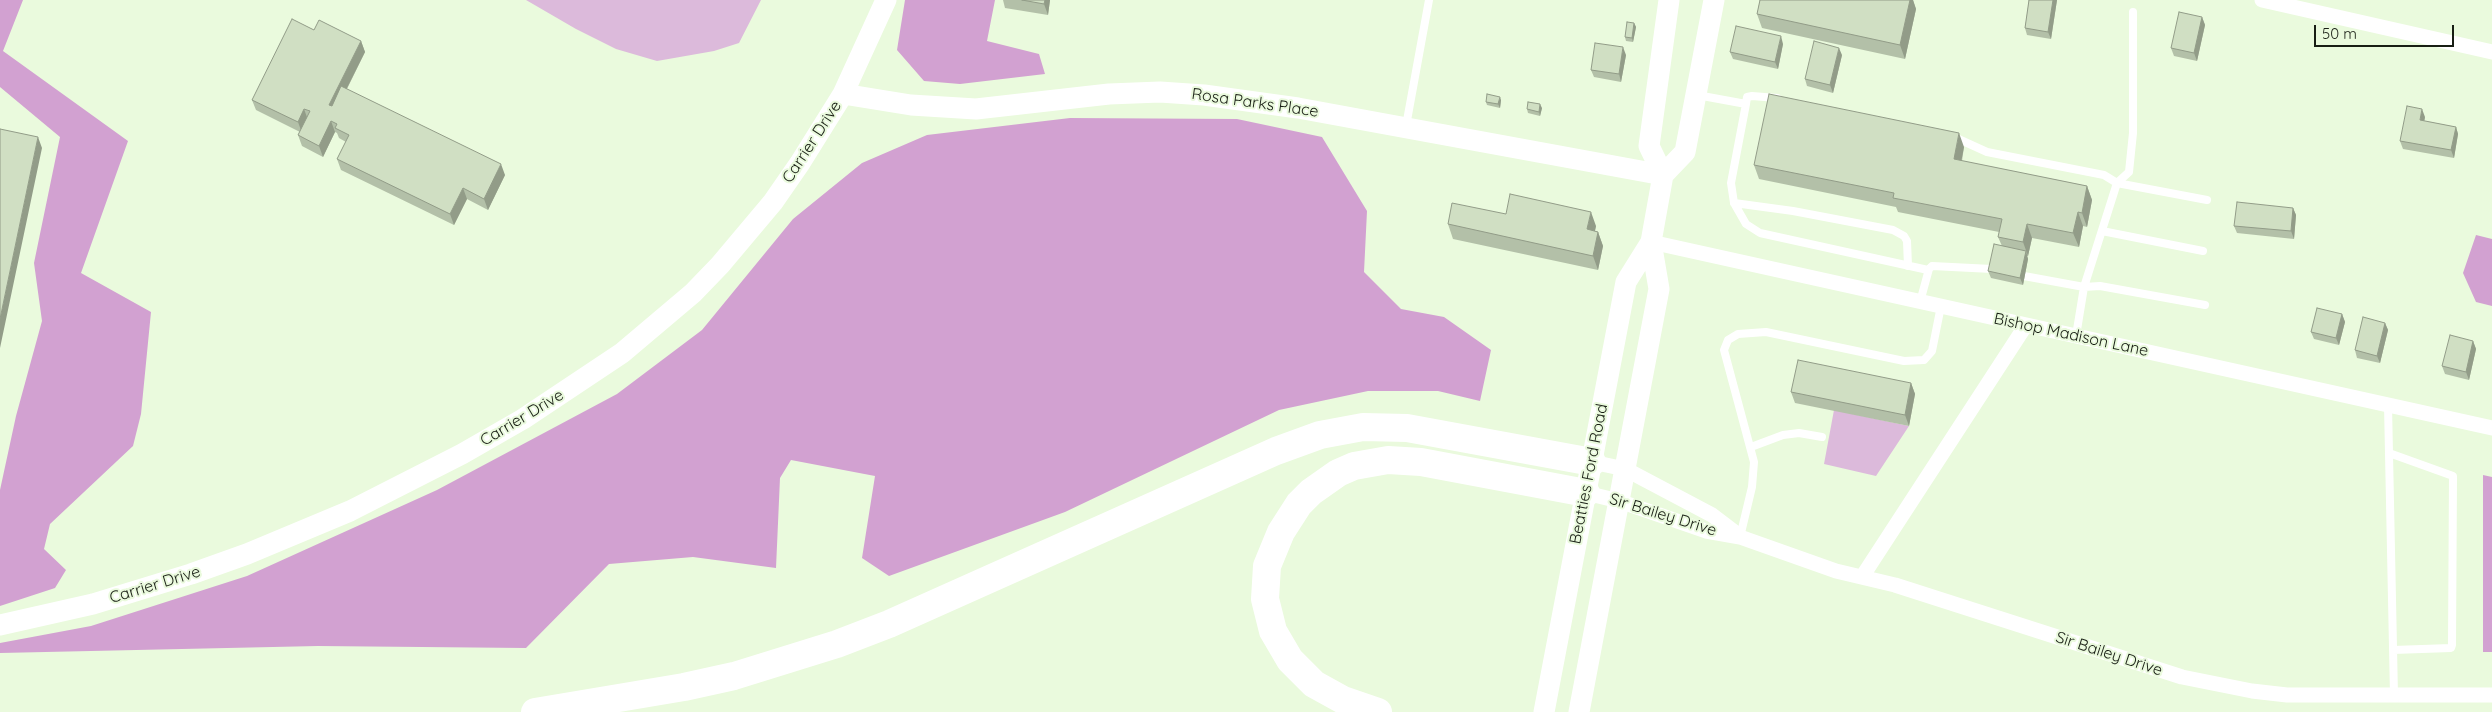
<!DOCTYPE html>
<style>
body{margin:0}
#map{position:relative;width:2492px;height:712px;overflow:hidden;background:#eafadd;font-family:Quicksand,sans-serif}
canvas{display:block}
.scale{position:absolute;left:2314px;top:25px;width:140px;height:22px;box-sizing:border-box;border:2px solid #181e14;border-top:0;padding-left:6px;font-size:15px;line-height:18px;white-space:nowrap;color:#181e14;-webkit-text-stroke:4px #eafadd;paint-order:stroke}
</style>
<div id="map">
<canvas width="2492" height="712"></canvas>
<div class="scale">50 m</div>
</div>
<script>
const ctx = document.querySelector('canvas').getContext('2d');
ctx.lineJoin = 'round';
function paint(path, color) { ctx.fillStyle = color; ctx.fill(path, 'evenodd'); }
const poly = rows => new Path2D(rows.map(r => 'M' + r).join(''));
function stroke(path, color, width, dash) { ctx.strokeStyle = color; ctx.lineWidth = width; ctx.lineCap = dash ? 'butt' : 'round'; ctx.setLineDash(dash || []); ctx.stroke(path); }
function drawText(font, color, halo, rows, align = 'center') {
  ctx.font = font + ' Quicksand,sans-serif'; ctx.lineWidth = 4; ctx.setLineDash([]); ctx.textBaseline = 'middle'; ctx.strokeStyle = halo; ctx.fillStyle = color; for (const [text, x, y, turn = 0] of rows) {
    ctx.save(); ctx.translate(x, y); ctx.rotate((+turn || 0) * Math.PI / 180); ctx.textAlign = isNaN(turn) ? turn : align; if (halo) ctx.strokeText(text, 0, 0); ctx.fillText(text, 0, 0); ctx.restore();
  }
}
paint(poly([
 [526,0,761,0,739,43,714,51,657,61,616,49,576,29],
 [1834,410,1909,426,1876,476,1824,464]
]), '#dcbadb');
paint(poly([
 [0,0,23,0,3,51,128,141,81,273,151,312,141,414,133,446,50,524,44,549,66,570,55,588,0,606,0,490,16,416,42,321,34,263,60,137,0,87],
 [905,0,995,0,987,41,1039,54,1045,74,960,84,924,81,897,50],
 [1070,118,1237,119,1322,137,1367,211,1364,272,1401,309,1444,317,1491,350,1480,401,1438,391,1368,391,1279,410,1065,512,889,576,862,558,875,476,791,460,780,478,776,568,693,557,609,564,526,648,318,646,0,653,0,643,91,626,247,576,437,490,617,394,702,330,793,219,862,163,927,135],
 [2476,235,2492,239,2492,306,2476,302,2463,273],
 [2483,475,2492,477,2492,652,2483,652]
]), '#d2a1d1');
stroke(poly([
 [1697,95,1746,104,1747,97,1752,96,1777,98],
 [1746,104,1731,183,1734,203,1746,224,1760,233,1928,270],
 [1406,126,1429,0],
 [1954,137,1987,152,2104,175,2117,183,2084,287,2076,336],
 [2117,183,2129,172,2133,133,2133,12],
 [2117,183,2207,200],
 [1734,203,1793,211,1893,230,1904,236,1907,241,1908,266],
 [2102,231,2203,251],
 [2024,276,2084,287,2100,286,2205,305],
 [1920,302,1929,269,1932,266,1992,269],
 [2388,405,2394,696],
 [1751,447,1783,435,1799,433,1822,437],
 [2389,453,2453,476,2452,645,2451,648,2393,650],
 [1740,537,1752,487,1754,462,1724,350,1728,340,1738,334,1766,332,1904,361,1924,360,1932,351,1941,306]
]), '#fff', 8);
stroke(poly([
 [2262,0,2492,52],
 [1651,242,2492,428],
 [1592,462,1625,469,1712,515,1737,534],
 [1586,493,1619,501,1706,531,1740,537,1836,571,1895,585,2182,677,2252,691,2287,695,2492,695],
 [1862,577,2026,325]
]), '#fff', 15);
stroke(poly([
 [843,94,911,105,976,109,1109,94,1160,92,1204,95,1298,108,1663,175],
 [1663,175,1649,146,1669,0],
 [0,625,93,604,191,574,247,554,350,511,462,454,523,419,622,353,693,293,720,265,773,202,800,163,843,94,886,0],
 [1544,712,1626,282,1651,242],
 [1579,712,1659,289,1651,242,1663,175,1685,152,1714,0]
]), '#fff', 21);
stroke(poly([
 [535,712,684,687,734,676,837,644,889,624,1276,451,1320,435,1363,427,1407,428,1592,462],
 [1378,712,1343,700,1314,684,1290,660,1273,631,1265,599,1267,566,1281,532,1299,504,1311,492,1338,473,1354,466,1388,460,1421,462,1586,493]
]), '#fff', 28);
paint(poly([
 [1003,0,1050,0,1048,15,1005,8],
 [1760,0,1913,0,1916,9,1905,59,1762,28,1757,14],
 [2029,0,2057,0,2051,39,2027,35,2025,28],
 [2202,17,2205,25,2197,61,2174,56,2171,48],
 [1634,23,1636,27,1633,42,1626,41,1625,37],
 [361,41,365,52,347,89,505,175,488,210,467,199,454,225,341,170,337,159,346,142,339,138,337,133,335,132,323,157,302,146,298,135,300,132,256,110,252,100],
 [1783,44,1778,69,1733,59,1730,52],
 [1626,55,1621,82,1594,77,1591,70],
 [1842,55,1833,93,1807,86,1805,79],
 [1501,100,1500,108,1487,105,1486,102],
 [1542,108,1540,116,1528,113,1527,109],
 [2425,117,2424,121,2456,127,2458,134,2454,158,2403,149,2400,141],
 [1964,147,1962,161,2087,186,2092,200,2087,227,2083,226,2079,247,2032,238,2028,256,2027,256,2028,259,2023,285,1991,278,1988,271,2002,246,1998,237,1999,232,1898,212,1896,207,1759,179,1754,165],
 [2293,208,2296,215,2294,239,2237,233,2234,226],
 [1506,214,1596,226,1595,231,1598,232,1603,246,1598,270,1453,239,1448,224],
 [2342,314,2345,322,2339,345,2314,339,2311,332],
 [2385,323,2388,330,2380,363,2357,358,2355,350],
 [2473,341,2476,349,2469,380,2445,374,2442,366],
 [1911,383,1915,394,1909,426,1795,403,1791,392]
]), '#b3c0a8');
paint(poly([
 [1045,0,1050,0,1048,15,1044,4],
 [1910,0,1913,0,1916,9,1905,59,1900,45],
 [2053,0,2057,0,2051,39,2048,32],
 [2202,17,2205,25,2197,61,2194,53],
 [1634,23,1636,27,1633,42,1632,38],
 [1781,36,1783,44,1778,69,1775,62],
 [361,41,365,52,333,116,329,105],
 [1623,47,1626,55,1621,82,1619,74],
 [1839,48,1842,55,1833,93,1830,85],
 [1500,97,1501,100,1500,108,1498,104],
 [1540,104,1542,108,1540,116,1539,112],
 [304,109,308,120,302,133,298,122],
 [2422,109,2425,117,2423,128,2420,120],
 [331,121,335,132,323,157,319,146],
 [2456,127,2458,134,2454,158,2451,150],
 [1959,133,1964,147,1959,173,1954,159],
 [38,137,42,148,0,348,0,319],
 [501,164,505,175,488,210,484,199],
 [2087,186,2092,200,2087,227,2082,213],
 [463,188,467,199,454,225,450,214],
 [2293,208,2296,215,2294,239,2291,231],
 [1591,212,1596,226,1592,243,1587,229],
 [2078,212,2083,226,2079,247,2073,233],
 [2027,224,2032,238,2028,256,2023,242],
 [1598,232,1603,246,1598,270,1593,256],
 [2026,251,2028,259,2023,285,2020,278],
 [2342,314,2345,322,2339,345,2336,338],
 [2385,323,2388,330,2380,363,2377,356],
 [2473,341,2476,349,2469,380,2466,372],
 [1911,383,1915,394,1909,426,1905,415]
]), '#929c88');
const building = poly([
 [1022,0,1045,0,1044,4,1022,0],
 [1760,0,1910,0,1900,45,1757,14,1760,0],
 [2029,0,2053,0,2048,32,2025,28,2029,0],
 [2179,12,2202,17,2194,53,2171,48,2179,12],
 [292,19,314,30,319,20,361,41,329,105,332,106,341,86,501,164,484,199,463,188,450,214,337,159,349,135,335,128,337,124,331,121,319,146,298,135,310,111,304,109,298,122,252,100,292,19],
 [1627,22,1634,23,1632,38,1625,37,1627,22],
 [1736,26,1781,36,1775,62,1730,52,1736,26],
 [1814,41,1839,48,1830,85,1805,79,1814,41],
 [1595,43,1623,47,1619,74,1591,70,1595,43],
 [1487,94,1500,97,1498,104,1486,102,1487,94],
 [1769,94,1959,133,1954,159,2087,186,2082,213,2078,212,2073,233,2027,224,2023,242,1998,237,2002,219,1893,198,1894,193,1754,165,1769,94],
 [1528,102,1540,104,1539,112,1527,109,1528,102],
 [2407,106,2422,109,2420,120,2456,127,2451,150,2400,141,2407,106],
 [0,129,38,137,0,319,0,129],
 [1510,194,1591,212,1587,229,1598,232,1593,256,1448,224,1452,203,1506,214,1510,194],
 [2237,202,2293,208,2291,231,2234,226,2237,202],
 [1994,244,2026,251,2020,278,1988,271,1994,244],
 [2317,308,2342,314,2336,338,2311,332,2317,308],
 [2363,317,2385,323,2377,356,2355,350,2363,317],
 [2450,335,2473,341,2466,372,2442,366,2450,335],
 [1798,360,1911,383,1905,415,1791,392,1798,360]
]);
paint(building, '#d0dfc3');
stroke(building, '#929c88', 1);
drawText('16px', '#181e14', '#eafadd', [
 ["Rosa Parks Place",1255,103,8],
 ["Carrier Drive",812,142,-57],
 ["Bishop Madison Lane",2071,335,12],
 ["Carrier Drive",522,418,-31],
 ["Beatties Ford Road",1589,474,-79],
 ["Sir Bailey Drive",1663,515,17],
 ["Carrier Drive",155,585,-17],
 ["Sir Bailey Drive",2109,654,18]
]);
</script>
